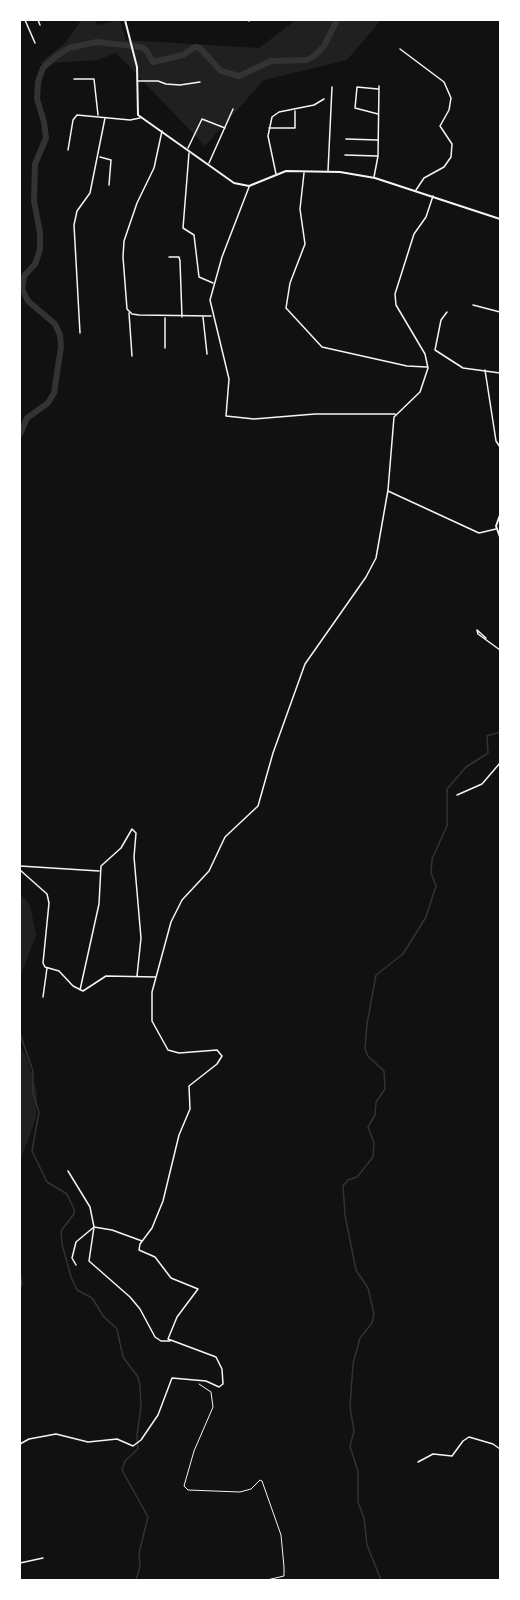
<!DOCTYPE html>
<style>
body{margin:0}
#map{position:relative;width:520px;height:1600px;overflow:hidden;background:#111;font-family:"Fira Sans",sans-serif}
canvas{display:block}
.frame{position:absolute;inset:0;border:21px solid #fff;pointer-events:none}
</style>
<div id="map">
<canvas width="520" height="1600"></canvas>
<div class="frame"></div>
</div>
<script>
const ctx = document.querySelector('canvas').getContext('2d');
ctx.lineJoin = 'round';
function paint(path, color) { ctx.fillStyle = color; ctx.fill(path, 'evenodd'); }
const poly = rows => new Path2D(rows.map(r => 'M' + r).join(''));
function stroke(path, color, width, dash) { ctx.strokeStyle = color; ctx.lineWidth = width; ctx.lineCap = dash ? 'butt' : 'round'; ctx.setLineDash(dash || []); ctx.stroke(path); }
paint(poly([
 [81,20,95,20,97,25,120,20,126,40,259,48,296,20,381,20,347,60,264,80,205,146,116,53,98,60,39,64,66,42],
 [20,894,30,905,36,935,20,977],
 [20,1046,27,1058,37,1092,36,1118,20,1161]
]), '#202020');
stroke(poly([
 [20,1034,33,1071,33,1093,39,1112,32,1151,47,1182,67,1194,74,1209,74,1214,61,1231,62,1244,71,1277,77,1290,92,1298,104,1317,117,1329,123,1357,138,1377,140,1385,141,1407,137,1435,138,1449,125,1461,122,1470,148,1517,139,1553,140,1567,136,1580],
 [20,1275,22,1283,20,1289],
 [381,1580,367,1545,364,1518,358,1502,358,1472,350,1446,354,1431,350,1407,353,1364,360,1338,372,1323,374,1314,368,1288,356,1270,345,1215,343,1186,348,1180,357,1177,373,1157,374,1143,368,1127,375,1115,376,1102,385,1089,384,1071,368,1056,365,1049,367,1024,376,975,403,954,426,917,436,886,431,873,432,859,447,826,447,789,466,767,488,753,487,736,500,732]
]), '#333', 1.5);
stroke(poly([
 [20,434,27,418,48,403,54,393,61,347,60,335,55,324,28,301,22,289,24,276,35,264,40,250,40,233,34,201,35,164,46,138,44,122,37,99,38,82,43,68,55,57,69,48,97,42,141,47,146,50,153,62,183,55,195,47,200,48,221,71,239,76,271,61,307,60,314,56,324,46,337,20]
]), '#333', 6);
stroke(poly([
 [199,1384,211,1392,213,1407,194,1451,184,1486,188,1490,240,1492,251,1489,260,1480,262,1481,281,1535,284,1567,284,1576,267,1580]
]), '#f5f5f5', 1);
stroke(poly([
 [25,20,35,43],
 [38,20,40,25],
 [249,21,250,20],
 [400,49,444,82,451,98,449,110,440,126,452,144,451,157,444,167,424,178,416,190],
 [74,79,94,79,98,115],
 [138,81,158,81,166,84,180,85,200,82],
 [378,89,357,87,355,108,378,114],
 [20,109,20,122],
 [269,128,295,128,295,111],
 [162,131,154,168,137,203,124,241,123,257,127,309,132,314,139,315,211,316],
 [346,139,378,140],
 [188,148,202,119,225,128],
 [68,150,73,120,77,115,130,120,140,118],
 [189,153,183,228,194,235,199,277,213,283],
 [345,155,377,156],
 [100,157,111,160,109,185],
 [209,163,233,109],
 [328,171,332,87],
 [304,173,300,209,305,244,290,283,286,308,322,347,407,366,427,367],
 [276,174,268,136,272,117,279,112,314,105,324,99],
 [374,177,378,156,379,86],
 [249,187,222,257,210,300,229,379,226,416,254,419,315,414,395,414],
 [169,257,179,257,180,261,182,317],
 [473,305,500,312],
 [447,312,441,320,435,350,463,368,500,373],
 [129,313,132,356],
 [203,317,207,354],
 [165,318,165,348],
 [80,333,74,225,77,211,90,193,105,118],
 [485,370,496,441,500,447],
 [388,491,479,533,496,529],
 [486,638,477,630,478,634,500,650],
 [500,727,500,735],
 [457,795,482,784,500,763],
 [20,866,99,871],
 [20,870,47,894,49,903,43,963,45,967,59,971,73,986,83,991,106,976,156,977],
 [80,990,99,904,101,866,121,848,132,829,136,833,134,857,141,938,137,976],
 [43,997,47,968],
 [68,1171,90,1207,94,1227,89,1261,130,1297,140,1309,155,1337,161,1341,170,1341],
 [76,1265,72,1258,76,1242,94,1227,112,1230,142,1241],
 [20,1444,29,1439,56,1434,88,1442,117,1439,133,1446,141,1440,158,1415,172,1378,206,1381,219,1387,223,1384,222,1369,216,1357,168,1339,177,1317,198,1289,171,1278,155,1257,139,1250,140,1244,152,1228,163,1201,179,1135,190,1109,189,1086,217,1064,222,1056,217,1050,179,1053,168,1050,152,1021,152,992,171,922,182,900,209,871,225,837,258,806,273,753,305,664,366,577,376,558,388,490,394,417,420,392,428,368,425,354,396,305,395,294,414,234,426,217,433,196],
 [418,1462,433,1454,452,1456,463,1441,469,1437,493,1444,500,1449],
 [20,1563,43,1558]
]), '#f5f5f5', 1.5);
stroke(poly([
 [125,20,137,67,138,115,234,183,249,186,286,171,340,172,375,178,500,219],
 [500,515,496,526,500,537]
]), '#f5f5f5', 2);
</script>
